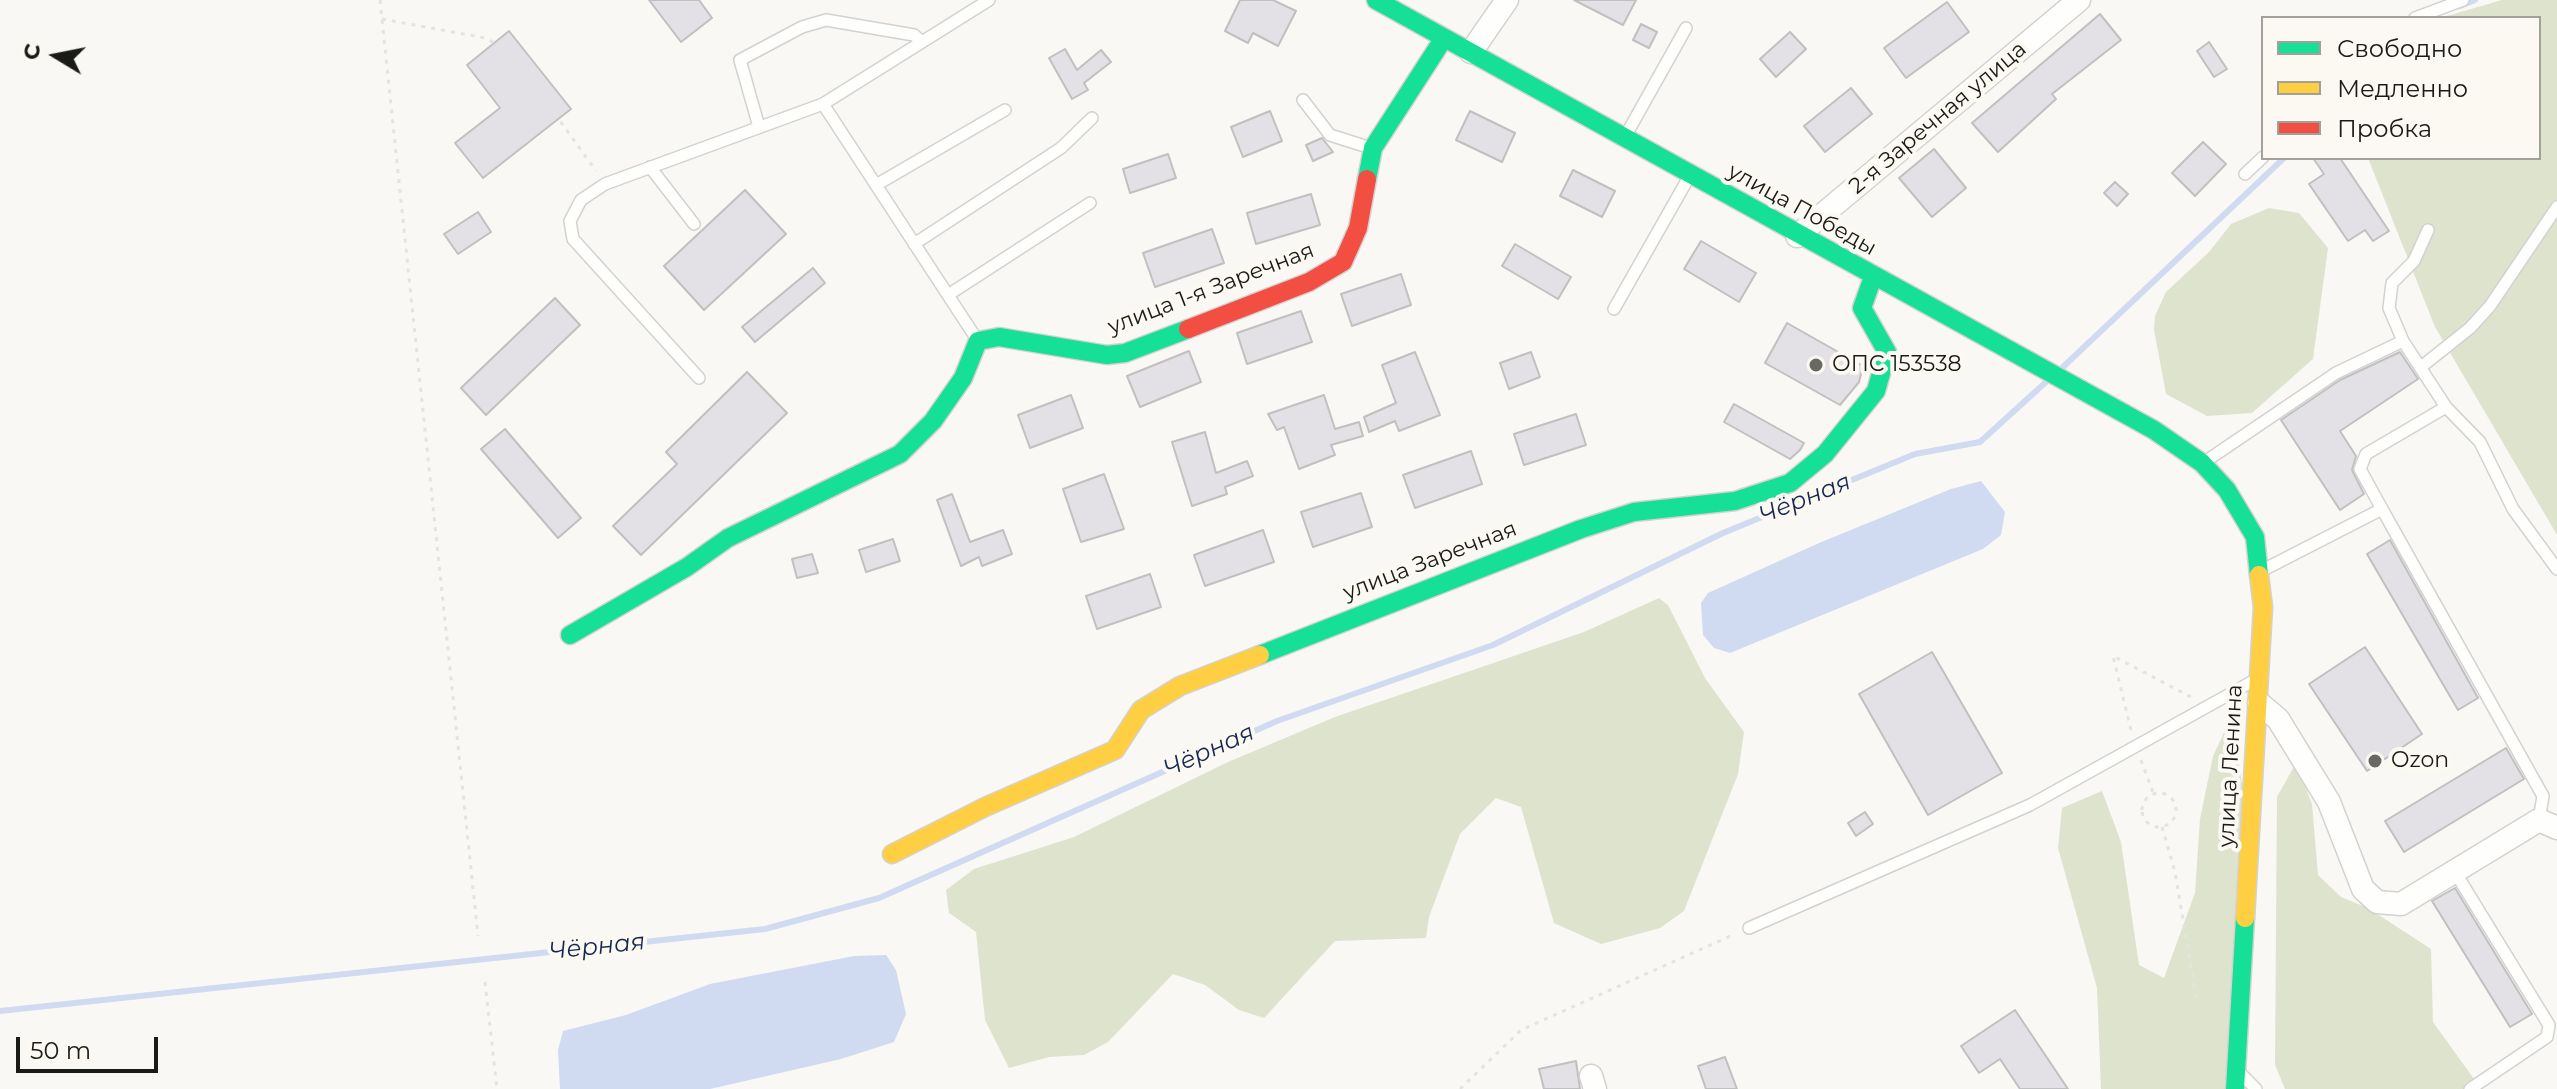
<!DOCTYPE html>
<meta charset="utf-8">
<style>
body{margin:0}
#map{position:relative;width:2557px;height:1089px;overflow:hidden;background:#f9f8f4;font-family:Montserrat,sans-serif}
canvas{display:block}
.legend{position:absolute;left:2261px;top:16px;width:280px;height:144px;box-sizing:border-box;background:#fbf9f2;border:2px solid #a1a09a;margin:0;padding:10px 14px;list-style:none;font-size:24px;color:#1a1a17}
.legend li{display:flex;align-items:center;gap:16px;height:40px}
.legend b{width:40px;border:2px solid #a1a09a}
.north{position:absolute;left:16px;top:16px;width:80px;height:80px;-webkit-text-stroke:6px #fbf9f2;paint-order:stroke;rotate:280deg;font-size:22px;font-weight:700;line-height:32px;text-align:center;color:#1a1a17}
.north::after{content:'';display:block;margin:auto;width:28px;height:36px;background:#1a1a17;clip-path:polygon(50% 0,100% 100%,50% 72%,0 100%)}
.scale{position:absolute;left:16px;top:1037px;width:142px;height:36px;box-sizing:border-box;border:4px solid #1a1a17;border-top:0;padding-left:10px;font-size:24px;line-height:28px;white-space:nowrap;color:#1a1a17;-webkit-text-stroke:6px #fbf9f2;paint-order:stroke}
</style>
<div id="map">
<canvas width="2557" height="1089"></canvas>
<ul class="legend">
<li><b style="height:10px;background:#16e098"></b>Свободно</li>
<li><b style="height:10px;background:#ffcf43"></b>Медленно</li>
<li><b style="height:10px;background:#f24e42"></b>Пробка</li>
</ul>
<div class="north">С</div>
<div class="scale">50 m</div>
</div>
<script>
const ctx = document.querySelector('canvas').getContext('2d');
ctx.lineJoin = 'round';
function paint(path, color) { ctx.fillStyle = color; ctx.fill(path, 'evenodd'); }
const poly = rows => new Path2D(rows.map(r => 'M' + r).join(''));
function stroke(path, color, width, dash) { ctx.strokeStyle = color; ctx.lineWidth = width; ctx.lineCap = dash ? 'butt' : 'round'; ctx.setLineDash(dash || []); ctx.stroke(path); }
function drawText(font, color, halo, rows, align = 'center') {
  ctx.font = font + ' Montserrat,sans-serif'; ctx.lineWidth = 8; ctx.setLineDash([]); ctx.textBaseline = 'middle'; ctx.strokeStyle = halo; ctx.fillStyle = color; for (const [text, x, y, turn = 0] of rows) {
    ctx.save(); ctx.translate(x, y); ctx.rotate((+turn || 0) * Math.PI / 180); ctx.textAlign = isNaN(turn) ? turn : align; if (halo) ctx.strokeText(text, 0, 0); ctx.fillText(text, 0, 0); ctx.restore();
  }
}
paint(poly([
 [2502,0,2557,0,2557,535,2435,327,2368,158,2539,158,2539,18,2440,18],
 [2269,208,2299,213,2328,248,2313,359,2252,413,2207,416,2166,394,2154,330,2155,316,2166,292,2209,252,2231,224],
 [1659,598,1668,605,1705,678,1744,732,1738,774,1684,911,1660,928,1601,944,1554,923,1521,807,1496,798,1460,834,1429,917,1426,938,1335,941,1264,1018,1239,1010,1205,985,1173,974,1108,1042,1084,1055,1049,1057,1009,1068,985,1020,976,932,949,913,946,890,974,869,1074,837,1228,762,1335,717,1584,632],
 [2231,718,2247,812,2228,1089,2101,1089,2097,988,2058,848,2062,808,2102,791,2121,842,2139,965,2164,978,2195,893,2200,819,2213,756],
 [2296,763,2312,804,2318,875,2341,897,2368,908,2431,949,2433,1022,2474,1079,2476,1089,2285,1089,2275,1065,2277,797]
]), '#dee3ce');
paint(poly([
 [1981,481,2005,512,2001,535,1983,549,1730,653,1714,648,1703,635,1701,603,1708,593,1819,543,1951,489],
 [886,955,896,970,906,1014,894,1042,841,1059,710,1089,560,1089,558,1050,563,1031,626,1015,710,984,854,956]
]), '#d0dbf2');
stroke(poly([
 [2460,6,2475,0],
 [2063,367,2284,158],
 [0,1011,765,929,879,898,1277,721,1493,645,1723,533,1915,454,1980,442,2046,382]
]), '#d0dbf2', 6);
const building = poly([
 [649,0,699,0,712,18,681,42,649,0],
 [1240,0,1273,0,1296,11,1278,46,1253,33,1248,43,1225,31,1240,0],
 [1574,0,1636,0,1623,25,1574,0],
 [1947,2,1969,32,1906,78,1884,48,1947,2],
 [2100,14,2121,40,2052,94,2056,99,1998,152,1972,123,2100,14],
 [1641,24,1657,32,1649,48,1633,40,1641,24],
 [509,31,571,109,483,178,455,143,500,108,467,65,509,31],
 [1790,32,1806,49,1776,77,1760,59,1790,32],
 [2209,42,2227,69,2214,77,2197,51,2209,42],
 [1065,49,1077,70,1101,50,1111,62,1084,83,1088,90,1072,99,1049,58,1065,49],
 [1851,88,1872,114,1825,152,1804,126,1851,88],
 [1270,111,1282,141,1243,157,1231,127,1270,111],
 [1470,111,1515,133,1502,162,1456,140,1470,111],
 [1322,138,1333,152,1313,161,1306,145,1322,138],
 [2203,142,2226,164,2195,196,2172,173,2203,142],
 [1934,149,1966,188,1932,217,1899,178,1934,149],
 [1168,154,1176,178,1130,193,1123,169,1168,154],
 [2313,158,2340,158,2389,231,2373,241,2365,230,2348,241,2309,184,2324,174,2313,158],
 [1573,170,1615,191,1602,217,1560,196,1573,170],
 [2115,182,2128,194,2117,206,2104,193,2115,182],
 [745,190,786,234,704,310,664,266,745,190],
 [1311,194,1320,225,1256,244,1247,213,1311,194],
 [478,212,491,232,458,254,444,234,478,212],
 [1212,229,1224,263,1155,287,1143,253,1212,229],
 [1701,241,1756,273,1739,302,1684,269,1701,241],
 [1515,244,1571,277,1558,299,1502,266,1515,244],
 [813,268,825,283,755,342,742,327,813,268],
 [1401,274,1411,305,1352,326,1341,294,1401,274],
 [555,298,580,325,486,415,461,388,555,298],
 [1301,311,1312,342,1247,364,1237,333,1301,311],
 [1787,323,1863,366,1859,382,1840,405,1765,363,1787,323],
 [1189,351,1201,382,1140,407,1127,376,1189,351],
 [1415,352,1440,415,1399,431,1395,421,1369,432,1364,417,1396,403,1382,365,1415,352],
 [1531,352,1540,377,1509,389,1500,363,1531,352],
 [2400,352,2418,379,2340,431,2356,456,2352,470,2364,494,2340,510,2281,420,2340,380,2400,352],
 [747,372,787,413,641,555,613,526,677,464,666,452,747,372],
 [1071,395,1083,428,1030,448,1018,415,1071,395],
 [1324,395,1335,429,1359,422,1363,436,1331,445,1335,455,1299,469,1284,427,1277,430,1268,414,1324,395],
 [1734,404,1804,443,1800,450,1790,459,1724,422,1734,404],
 [1576,414,1586,445,1524,465,1514,434,1576,414],
 [505,429,581,518,558,538,481,449,505,429],
 [1205,432,1216,473,1247,461,1253,476,1225,487,1227,494,1192,506,1172,442,1205,432],
 [1471,451,1482,484,1415,508,1403,475,1471,451],
 [1104,474,1124,529,1081,542,1063,489,1104,474],
 [1361,493,1372,527,1313,547,1301,512,1361,493],
 [952,494,970,542,1003,530,1012,554,982,566,979,557,961,566,937,500,952,494],
 [1263,530,1274,562,1205,586,1194,555,1263,530],
 [893,539,900,561,866,572,859,550,893,539],
 [2390,540,2478,698,2458,710,2367,554,2390,540],
 [812,554,818,573,797,578,792,559,812,554],
 [1150,574,1161,607,1097,629,1086,596,1150,574],
 [2365,647,2422,734,2367,771,2309,684,2365,647],
 [1932,652,2002,773,1928,815,1859,694,1932,652],
 [2506,748,2524,779,2404,852,2385,821,2506,748],
 [1865,812,1873,824,1856,836,1848,823,1865,812],
 [2455,888,2532,1014,2510,1027,2432,901,2455,888],
 [2015,1010,2068,1089,2020,1089,2000,1059,1979,1073,1961,1046,2015,1010],
 [1725,1057,1737,1089,1706,1089,1698,1066,1725,1057],
 [1576,1061,1580,1089,1544,1089,1539,1069,1576,1061]
]);
paint(building, '#e4e1e6');
stroke(building, '#c1c0c0', 2);
const lane = poly([
 [2415,18,2463,0],
 [1303,100,1330,135,1371,148],
 [823,104,976,338],
 [759,127,740,60,802,27,826,20,914,35,922,42],
 [1626,135,1686,28],
 [650,167,694,224],
 [2245,174,2263,157],
 [876,185,1005,110],
 [914,244,1061,148,1092,118],
 [948,295,1090,203],
 [1614,309,1689,177],
 [2421,367,2470,328,2490,306,2557,207],
 [699,378,573,239,570,221,581,200,605,184,823,104,989,0],
 [2446,407,2480,442,2513,509,2557,569],
 [2206,461,2336,373,2403,341],
 [2382,509,2543,796,2539,820],
 [2263,570,2382,509,2360,469,2366,454,2446,407,2403,341,2389,308,2392,283,2414,261,2428,230],
 [2455,872,2549,1025,2547,1037,2470,1089],
 [1749,928,2030,805,2255,680],
 [2242,1075,2256,1089]
]);
const street = poly([
 [1471,52,1507,0],
 [1797,236,2079,0],
 [2259,703,2278,719,2329,802,2363,889,2377,902,2401,904,2539,820,2557,828],
 [1591,1076,1595,1089]
]);
const fast = poly([
 [1376,0,2154,430,2202,463,2227,490,2255,537,2259,575],
 [1367,179,1373,148,1444,38],
 [570,635,687,567,728,538,900,454,933,421,963,378,978,341,999,337,1107,355,1125,353,1188,329],
 [1260,655,1581,529,1634,512,1735,501,1790,483,1825,454,1876,391,1887,352,1862,308,1873,277],
 [2235,1089,2245,918]
]);
const slow = poly([
 [892,854,985,807,1115,750,1141,710,1180,686,1260,655],
 [2245,918,2263,607,2259,575]
]);
const jam = poly([
 [1188,329,1309,282,1343,262,1358,228,1367,179]
]);
stroke(lane, '#d3d2d0', 14);
stroke(street, '#d3d2d0', 25);
stroke(fast, '#d3d2d0', 21);
stroke(slow, '#d3d2d0', 21);
stroke(jam, '#d3d2d0', 21);
stroke(poly([
 [380,0,478,936],
 [382,19,485,38,510,51,596,171],
 [2131,730,2113,656,2191,697],
 [2141,760,2154,795],
 '2142 810a17 17 0 1 1 34 0a17 17 0 1 1-34 0Z',
 [2162,827,2175,872,2196,997],
 [485,982,497,1089],
 [1460,1089,1521,1030,1735,934]
]), '#e3e3e1', 3, [4, 6]);
stroke(lane, '#fefefd', 11);
stroke(street, '#fefefd', 22);
stroke(fast, '#16e098', 18);
stroke(slow, '#ffcf43', 18);
stroke(jam, '#f24e42', 18);
for (const [x, y, r, color] of [
 [1816,365,8,"#686864"],
 [2375,761,8,"#686864"]
]) { const dot = new Path2D(); dot.arc(x, y, r, 0, 2 * Math.PI); ctx.fillStyle = color; ctx.fill(dot); stroke(dot, '#fbf9f2', 3); }
drawText('22px', '#1a1a17', '#fbf9f2', [
 ["2-я Заречная улица",1938,118,-40],
 ["улица Победы",1802,210,29],
 ["улица 1-я Заречная",1211,289,-21],
 ["улица Заречная",1430,561,-21],
 ["улица Ленина",2231,766,-87]
]);
drawText('22px', '#1a1a17', '#fbf9f2', [
 ["ОПС 153538",1832,365],
 ["Ozon",2391,761]
], 'left');
drawText('italic 24px', '#162852', '#fbf9f2', [
 ["Чёрная",1805,499,-22],
 ["Чёрная",1209,751,-24],
 ["Чёрная",597,947,-6]
]);
</script>
